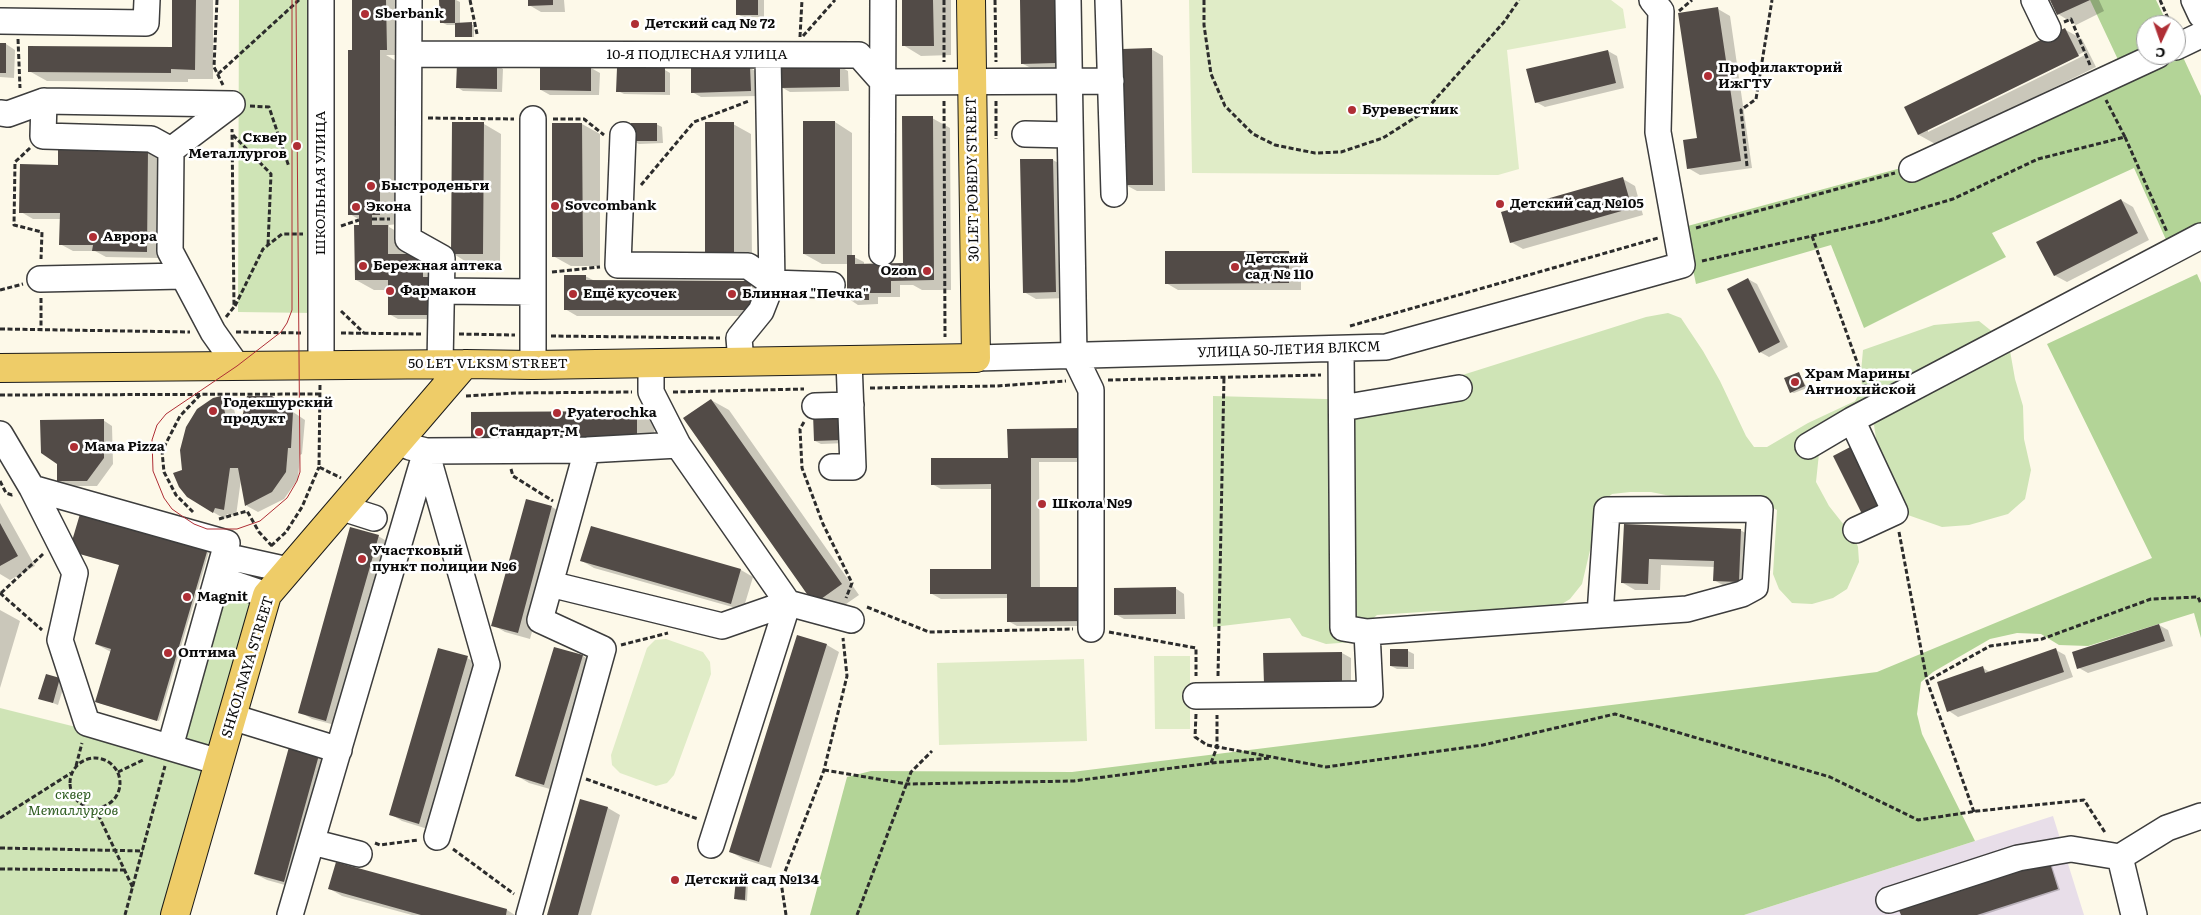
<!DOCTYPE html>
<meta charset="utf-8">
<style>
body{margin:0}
#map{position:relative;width:2201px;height:915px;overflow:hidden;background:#fdf9e9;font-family:Literata,serif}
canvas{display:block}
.north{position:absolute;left:2136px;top:15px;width:50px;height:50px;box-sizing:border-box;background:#fff;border:1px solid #9d9d9d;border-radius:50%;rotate:183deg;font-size:14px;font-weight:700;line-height:20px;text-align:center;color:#0a0a0a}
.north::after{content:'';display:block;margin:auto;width:18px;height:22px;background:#af2e35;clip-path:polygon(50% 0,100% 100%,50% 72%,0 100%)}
</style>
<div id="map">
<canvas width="2201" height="915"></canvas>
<div class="north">С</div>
</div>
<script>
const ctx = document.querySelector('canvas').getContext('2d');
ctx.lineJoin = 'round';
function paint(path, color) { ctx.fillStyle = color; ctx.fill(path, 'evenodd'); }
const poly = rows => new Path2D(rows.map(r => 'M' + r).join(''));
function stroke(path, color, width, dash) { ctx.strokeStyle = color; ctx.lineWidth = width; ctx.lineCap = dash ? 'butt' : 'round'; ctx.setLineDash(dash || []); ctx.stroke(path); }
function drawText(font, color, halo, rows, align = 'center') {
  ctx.font = font + ' Literata,serif'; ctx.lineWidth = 5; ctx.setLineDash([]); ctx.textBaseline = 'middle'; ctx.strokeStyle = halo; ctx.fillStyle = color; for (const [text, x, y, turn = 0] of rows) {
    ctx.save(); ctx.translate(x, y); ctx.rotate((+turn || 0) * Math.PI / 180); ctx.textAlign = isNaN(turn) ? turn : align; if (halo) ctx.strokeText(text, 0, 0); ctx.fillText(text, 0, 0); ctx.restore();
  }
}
paint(poly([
 [2053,816,2084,915,1744,915]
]), '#e8dee9');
paint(poly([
 [239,0,314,0,314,313,238,312],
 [1668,313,1681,318,1703,351,1720,381,1746,436,1754,447,1767,447,1808,423,1855,401,1862,389,1861,372,1863,350,1934,325,1979,321,2009,345,2015,379,2023,406,2024,439,2031,470,2025,499,2008,514,1969,525,1942,527,1905,514,1878,452,1874,425,1863,412,1820,444,1816,482,1829,506,1855,539,1858,547,1859,562,1847,589,1833,598,1812,604,1792,603,1779,589,1773,574,1777,510,1765,504,1710,504,1651,492,1630,492,1612,494,1601,504,1582,584,1570,599,1557,607,1537,614,1436,611,1377,615,1360,630,1353,642,1326,644,1302,636,1290,618,1213,627,1213,396,1400,401,1434,384,1646,317],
 [213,590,254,600,165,915,0,915,0,708,164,749]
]), '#cfe4b6');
paint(poly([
 [2090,0,2156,0,2168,25,2146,25,2146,55,2176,42,2201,96,2201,225,2167,242,2134,168,1992,233,2006,257,1864,328,1831,245,1696,284,1684,227,1912,165,2121,66],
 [2197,274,2201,283,2201,638,2194,613,2088,646,2059,645,2041,634,2017,633,1990,639,1933,672,1921,682,1917,714,1922,734,1975,841,1744,915,810,915,847,777,871,771,1072,772,1877,672,2152,558,2047,344]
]), '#b3d497');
paint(poly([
 [1189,0,1611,0,1623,9,1626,28,1507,50,1519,169,1498,175,1192,173],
 [666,639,703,652,710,662,711,674,674,775,667,783,656,786,620,773,612,765,611,755,647,648,655,640],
 [1154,656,1190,656,1190,729,1155,729],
 [1084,659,1087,741,939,745,937,663]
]), '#e0ecc7');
paint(poly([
 [173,0,213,0,213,79,188,79,188,82,47,81,29,71,173,49],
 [353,0,395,0,396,55,386,55,398,62,398,224,389,225,389,227,405,236,405,256,432,261,443,319,398,319,389,314,389,290,374,290,356,280,360,220,350,214],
 [441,0,456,0,460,2,460,24,474,25,474,37,458,37,456,36,456,25,447,25,441,22],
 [529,0,564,0,565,12,541,12,529,5],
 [737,0,764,0,764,17,743,17,737,14],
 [903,0,951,0,951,55,921,56,903,45],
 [1021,0,1066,0,1068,70,1035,70,1023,64],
 [2051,0,2099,0,2104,11,2076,25,2058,14],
 [1718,9,1730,16,1752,168,1700,175,1688,168,1698,139],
 [2064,29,2082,39,2096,67,1937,145,1919,135,1906,108],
 [2084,52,2085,55,1928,132,1928,129],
 [0,44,6,44,15,50,14,78,0,77],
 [1151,49,1163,56,1165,191,1137,191,1124,184],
 [1608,51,1617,56,1624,88,1545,107,1536,102],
 [497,65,503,69,502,92,463,91,457,87],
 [839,66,848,71,849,91,790,92,781,87],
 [591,68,600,73,599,95,550,95,541,90],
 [750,68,759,73,759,96,701,97,692,92],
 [665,70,670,73,670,95,624,94,618,91],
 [932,118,950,128,951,290,922,290,913,285,900,285,900,297,878,297,878,304,858,305,849,299,848,264,822,264,804,254,835,122,852,133,852,256,864,262,864,265,904,265],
 [484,124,501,134,500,264,470,264,452,253],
 [553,124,582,124,600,134,600,266,571,266,553,256],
 [656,124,662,127,663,143,639,144,633,141],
 [733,124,751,134,752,265,724,265],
 [147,152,159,159,158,258,106,257,95,251,73,251,60,244,61,219,33,219,21,212,59,166],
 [1053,160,1065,167,1068,298,1036,299,1024,292,1022,161],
 [1623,179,1635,186,1643,215,1523,249,1511,242],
 [2121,200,2133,207,2149,240,2067,282,2054,275],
 [1289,252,1301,259,1301,290,1178,290,1166,283],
 [585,276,595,281,750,282,762,289,762,316,577,316,565,309],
 [1748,279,1757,284,1788,347,1769,357,1760,352],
 [1799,373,1807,388,1794,393,1791,392],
 [221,397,233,404,237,423,242,423,272,398,305,420,302,454,300,455,298,479,284,499,258,512,247,506,241,479,236,516,227,514,225,519,199,504,188,496,184,471],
 [711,400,729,410,859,595,833,613,815,603],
 [637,412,654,422,655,451,490,452],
 [814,415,847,443,821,444,815,441],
 [103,420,112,426,113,464,97,486,67,486,58,481],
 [1009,430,1091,462,1039,462,1040,588,1093,626,1017,626,1008,621,1008,598,941,599,932,594,993,570,992,489,941,489,932,484,1009,459],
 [0,503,35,566,10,580,0,574],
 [552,507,564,514,530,639,505,632,493,625],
 [1625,526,1740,530,1753,537,1751,588,1726,587,1714,580,1715,567,1661,565,1660,590,1635,590,1623,583],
 [591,527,741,570,753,577,743,610,594,568,582,561],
 [378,536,390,543,339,726,312,719,300,712],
 [164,540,210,548,159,721,99,703,111,652,96,644,120,565,73,552],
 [1175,588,1184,594,1185,619,1124,619,1115,614],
 [0,610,20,621,0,688],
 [2159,625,2168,630,2173,646,2088,673,2079,668],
 [798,636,827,645,839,652,771,868,743,859,731,852],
 [555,648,583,656,595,663,557,791,529,783,517,776],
 [2056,650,2065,655,2073,677,1958,717,1949,711,1983,668,1990,672],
 [1392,651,1408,651,1414,654,1414,669,1397,669,1391,666],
 [1342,653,1351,658,1351,687,1274,689],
 [467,658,480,665,431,830,402,821,390,814],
 [59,679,65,682,58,705,40,698],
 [319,756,331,763,296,888,267,880,255,874],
 [581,800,608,808,620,815,591,915,548,915],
 [2051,863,2060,890,1983,915,1902,915],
 [746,881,748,883,747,901,738,900,736,898],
 [330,889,507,910,515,915,412,915,342,896]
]), '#0003');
paint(poly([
 [172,0,196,0,195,70,171,69,171,73,28,72,28,46,172,47],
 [352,0,386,0,387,50,380,50,380,215,372,215,372,225,388,225,388,254,423,254,423,277,435,277,435,315,388,315,388,280,355,280,354,225,359,225,359,215,348,215,348,50,352,50],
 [439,0,455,0,455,23,472,22,472,37,455,37,455,23,440,23],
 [528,0,553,0,553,5,528,6],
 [736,0,758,0,758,15,736,15],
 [902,0,933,0,934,46,902,46],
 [1020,0,1055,0,1056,63,1021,64],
 [2050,0,2090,0,2057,15],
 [1718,7,1741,161,1687,169,1683,140,1697,138,1678,13],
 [2065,28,2079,56,1918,135,1904,107],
 [0,43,6,43,6,73,0,73],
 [1152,48,1153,185,1123,185,1122,49],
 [1608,50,1616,83,1535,103,1526,69],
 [457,63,497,64,497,89,456,88],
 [840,65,840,87,780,88,779,66],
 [540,66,591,67,591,91,540,90],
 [750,66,751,91,691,93,691,68],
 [617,68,665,68,665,92,616,92],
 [902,116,933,116,934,280,891,281,891,293,869,293,869,300,847,300,847,255,855,255,855,264,903,263],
 [803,121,835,121,835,254,803,254],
 [452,122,484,122,483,254,451,254],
 [705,122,734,122,734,256,705,256],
 [552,123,582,123,583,257,552,257],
 [631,123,657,123,657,141,632,141],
 [58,149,148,150,147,252,92,251,93,245,59,245,60,213,19,213,20,164,58,165],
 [1020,159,1053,159,1056,292,1023,293],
 [1623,177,1632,208,1510,243,1501,212],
 [2121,199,2138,233,2054,276,2036,242],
 [1165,251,1289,251,1289,283,1165,284],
 [564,275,586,275,586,280,751,281,750,310,564,310],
 [1748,278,1780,342,1759,353,1727,289],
 [1799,372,1805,386,1790,393,1784,378],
 [221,396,227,421,241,422,247,396,272,396,293,412,291,448,288,448,286,472,272,492,245,506,238,468,230,468,224,510,215,508,213,513,187,497,179,487,173,473,182,470,180,450,186,427,197,409,213,398],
 [711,399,842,584,814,604,683,418],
 [637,411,637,441,471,443,471,412],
 [840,413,842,440,814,441,813,414],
 [104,419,104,458,87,481,57,481,57,464,41,453,40,420],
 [1082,428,1082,458,1031,458,1031,587,1084,587,1084,621,1007,622,1007,594,930,594,930,569,991,569,991,484,931,485,931,458,1008,458,1007,429],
 [1856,444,1887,506,1864,518,1833,456],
 [526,499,552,506,518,633,491,626],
 [80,514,163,539,165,533,209,545,157,721,95,702,111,649,95,644,119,565,69,551],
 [0,523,18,556,0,566],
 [1624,524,1741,529,1739,582,1713,581,1714,561,1649,559,1648,584,1621,583],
 [591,526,741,569,731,604,580,561],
 [350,527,379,535,326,721,298,713],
 [1176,587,1176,614,1114,615,1114,588],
 [2159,624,2165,641,2077,669,2072,652],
 [797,635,827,644,759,862,729,852],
 [554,647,583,655,544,785,515,776],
 [438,648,468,656,419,824,389,815],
 [2056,648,2064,672,1947,712,1937,682,1983,666,1985,673],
 [1390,649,1408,649,1408,667,1390,666],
 [1342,652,1342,683,1264,684,1263,653],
 [46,674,60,678,53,703,38,699],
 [289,747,319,755,284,882,254,874],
 [580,799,608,807,578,915,547,915],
 [2049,860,2058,889,1977,915,1901,915,1898,908],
 [336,862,507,909,506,915,421,915,328,889],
 [736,879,746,880,745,900,734,899]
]), '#524b47');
const minor = poly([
 [321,0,321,365],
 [409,0,408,239,442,258,440,364],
 [1068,0,1074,355,1091,390,1091,629],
 [1108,0,1114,194],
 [2034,0,2048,29],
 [2194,0,2201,15],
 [0,21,146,23,147,0],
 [2176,47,2201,35],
 [410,54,859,55,883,82,1111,81],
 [44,101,43,136,151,139,171,150],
 [232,104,171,150,170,251,213,332,237,366],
 [0,113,8,114,44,101,232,104],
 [1025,134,1070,135],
 [623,135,618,265,748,266,772,283,832,285],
 [1912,169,2158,55],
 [882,253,883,0],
 [40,279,183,276],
 [441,291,533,292],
 [1341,349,1343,628,1367,632],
 [976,358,1386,347,1682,265,1658,132,1661,11,1652,0],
 [741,362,739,338,761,311,772,283,768,55],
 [651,363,651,392,678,445,788,603],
 [533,365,533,119],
 [815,406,851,405],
 [1342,408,1459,388],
 [0,434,32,488,227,543,170,747],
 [1808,446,1852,420],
 [410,447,426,451,587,450,678,445],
 [426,451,487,665,437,837],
 [832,467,853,467,849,361],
 [32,488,75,573,60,640,87,723,219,762],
 [345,504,352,511,374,518],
 [1856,530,1895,512,1852,420,2201,236],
 [550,584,722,626,788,603,851,620],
 [267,595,223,580,229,557,288,570],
 [1196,696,1370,694,1367,632,1600,615,1687,609,1742,594,1755,587,1760,509,1607,510,1600,615],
 [232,717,339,750],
 [312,842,359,854],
 [711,845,788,603],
 [2120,857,2134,915],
 [1889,900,2018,858,2071,849,2120,857,2167,828,2201,816],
 [290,915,426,451],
 [529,915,603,649,540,620,587,450]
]);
const major = poly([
 [0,368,465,364,533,365,976,358,971,0],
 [175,915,267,595,465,364]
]);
stroke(minor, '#3d3d3d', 28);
stroke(major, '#1b1b1b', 30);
stroke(poly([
 [217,0,214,67,223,85],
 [470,0,477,34],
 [944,0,944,62],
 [995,0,996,62],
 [1204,0,1204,25,1211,74,1225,106,1253,134,1275,145,1315,153,1341,152,1383,138,1424,112,1504,22,1519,0],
 [2160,0,2171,25],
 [1679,11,1692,0],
 [2064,22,2071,19,2090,65],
 [803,36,835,0],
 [800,37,802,0],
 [18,39,20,88],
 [218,74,299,0],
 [944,101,945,337],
 [996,101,996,139],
 [250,106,269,107,289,167],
 [428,118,514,119],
 [553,119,584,119,604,135],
 [233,135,271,174,268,245],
 [2125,137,2167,232],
 [30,148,15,162,14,225,42,232,41,259],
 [1747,166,1741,110,1756,99,1772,0],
 [641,185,694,122,749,101],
 [372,219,390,219],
 [341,226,359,220],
 [1696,228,1895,173],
 [1812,236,1867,390],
 [1702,261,1878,221,1953,199,2038,159,2125,137,2106,100],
 [552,272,600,267],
 [0,290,23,284],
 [41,298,41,330],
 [235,306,263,249,282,234,303,234],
 [341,311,364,333],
 [226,317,234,307,232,129],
 [1350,326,1658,238],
 [0,329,190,332],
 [236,332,302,333],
 [341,333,422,334],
 [459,334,515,335],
 [551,336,720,338],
 [1108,380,1321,375],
 [320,385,319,467,341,478],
 [870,388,997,386,1066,381],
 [673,392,804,389],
 [0,395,320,394],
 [466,396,516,393,632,392],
 [804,422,800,429,802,468,823,524,852,583,846,598],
 [511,469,513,476,553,501],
 [0,481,6,493,12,495,14,494],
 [193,512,176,495,164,472,162,451,180,416,200,395],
 [219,519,247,511,259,532,272,546],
 [1899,532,1927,681],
 [271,546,286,532,302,507,319,467],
 [0,593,42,630],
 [1,593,43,554],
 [867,607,929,632,1073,629],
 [1109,632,1196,648,1196,676],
 [621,645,668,633],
 [1218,676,1224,376],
 [1196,714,1195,737,1207,745,1326,767,1483,745,1615,714,1830,777,1918,820,1977,811,2084,800,2106,834],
 '70 783a25 25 0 1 1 50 0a25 25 0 1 1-50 0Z',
 [1211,763,1217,747,1217,715],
 [76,766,82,743],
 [824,770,907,784,1074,781,1211,763,1271,758],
 [118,772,143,760],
 [586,779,698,819],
 [95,808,133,888],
 [1974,812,1927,681,1990,646,2042,639,2151,599,2198,597,2201,604],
 [0,818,71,773],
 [375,843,380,845,418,840],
 [0,848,143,851],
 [453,849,514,894],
 [0,869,125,870],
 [125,915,165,766],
 [786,915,781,882,824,770,847,676,843,638],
 [857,915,911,772,932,751]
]), '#2c2c2c', 3, [5, 2.5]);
stroke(minor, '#fff', 25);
stroke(major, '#eecc68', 28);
stroke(poly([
 [292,0,292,310,287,323,281,332,237,366,166,414,157,425,152,440,153,471,164,498,172,509,182,516,194,524,207,529,237,529,260,521,287,498,297,481,300,472,296,0]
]), '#af2e35', 1);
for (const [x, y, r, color] of [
 [365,14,5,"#af2e35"],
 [635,24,5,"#af2e35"],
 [1708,76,5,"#af2e35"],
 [1352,110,5,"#af2e35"],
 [297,146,5,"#af2e35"],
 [371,186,5,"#af2e35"],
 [1500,204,5,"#af2e35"],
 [555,206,5,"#af2e35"],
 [356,207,5,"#af2e35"],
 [93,237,5,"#af2e35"],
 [363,266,5,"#af2e35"],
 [1235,267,5,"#af2e35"],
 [927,271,5,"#af2e35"],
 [390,291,5,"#af2e35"],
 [573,294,5,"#af2e35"],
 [732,294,5,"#af2e35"],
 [1795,382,5,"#af2e35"],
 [213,411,5,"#af2e35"],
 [557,413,5,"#af2e35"],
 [479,432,5,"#af2e35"],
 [74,447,5,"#af2e35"],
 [1042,504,5,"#af2e35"],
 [362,559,5,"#af2e35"],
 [187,597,5,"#af2e35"],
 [168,653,5,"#af2e35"],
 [675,880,5,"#af2e35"]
]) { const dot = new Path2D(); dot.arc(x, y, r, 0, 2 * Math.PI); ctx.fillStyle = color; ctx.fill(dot); stroke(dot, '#fff', 2); }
drawText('bold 14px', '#0a0a0a', '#fff', [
 ["Sberbank",375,14],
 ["Детский сад № 72",645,24],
 ["Профилакторий",1718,68],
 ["ИжГТУ",1718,84],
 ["Буревестник",1362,110],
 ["Сквер",287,138,"right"],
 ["Металлургов",287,154,"right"],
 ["Быстроденьги",381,186],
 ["Детский сад №105",1510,204],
 ["Sovcombank",565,206],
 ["Экона",366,207],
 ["Аврора",103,237],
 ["Детский",1245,259],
 ["сад № 110",1245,275],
 ["Бережная аптека",373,266],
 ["Ozon",917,271,"right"],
 ["Фармакон",400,291],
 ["Ещё кусочек",583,294],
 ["Блинная \"Печка\"",742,294],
 ["Храм Марины",1805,374],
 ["Антиохийской",1805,390],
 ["Годекшурский",223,403],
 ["продукт",223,419],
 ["Pyaterochka",567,413],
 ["Стандарт-М",489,432],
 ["Мама Pizza",84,447],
 ["Школа №9",1052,504],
 ["Участковый",372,551],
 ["пункт полиции №6",372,567],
 ["Magnit",197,597],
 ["Оптима",178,653],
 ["Детский сад №134",685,880]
], 'left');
drawText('14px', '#0a0a0a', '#fff', [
 ["10-Я ПОДЛЕСНАЯ УЛИЦА",697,55],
 ["30 LET POBEDY STREET",973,179,-91],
 ["ШКОЛЬНАЯ УЛИЦА",321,183,-90],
 ["УЛИЦА 50-ЛЕТИЯ ВЛКСМ",1289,350,-2],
 ["50 LET VLKSM STREET",488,364],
 ["SHKOLNAYA STREET",248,667,-73]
]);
drawText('italic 14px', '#2e5c20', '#fff', [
 ["сквер",73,795],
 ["Металлургов",73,811]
]);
</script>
